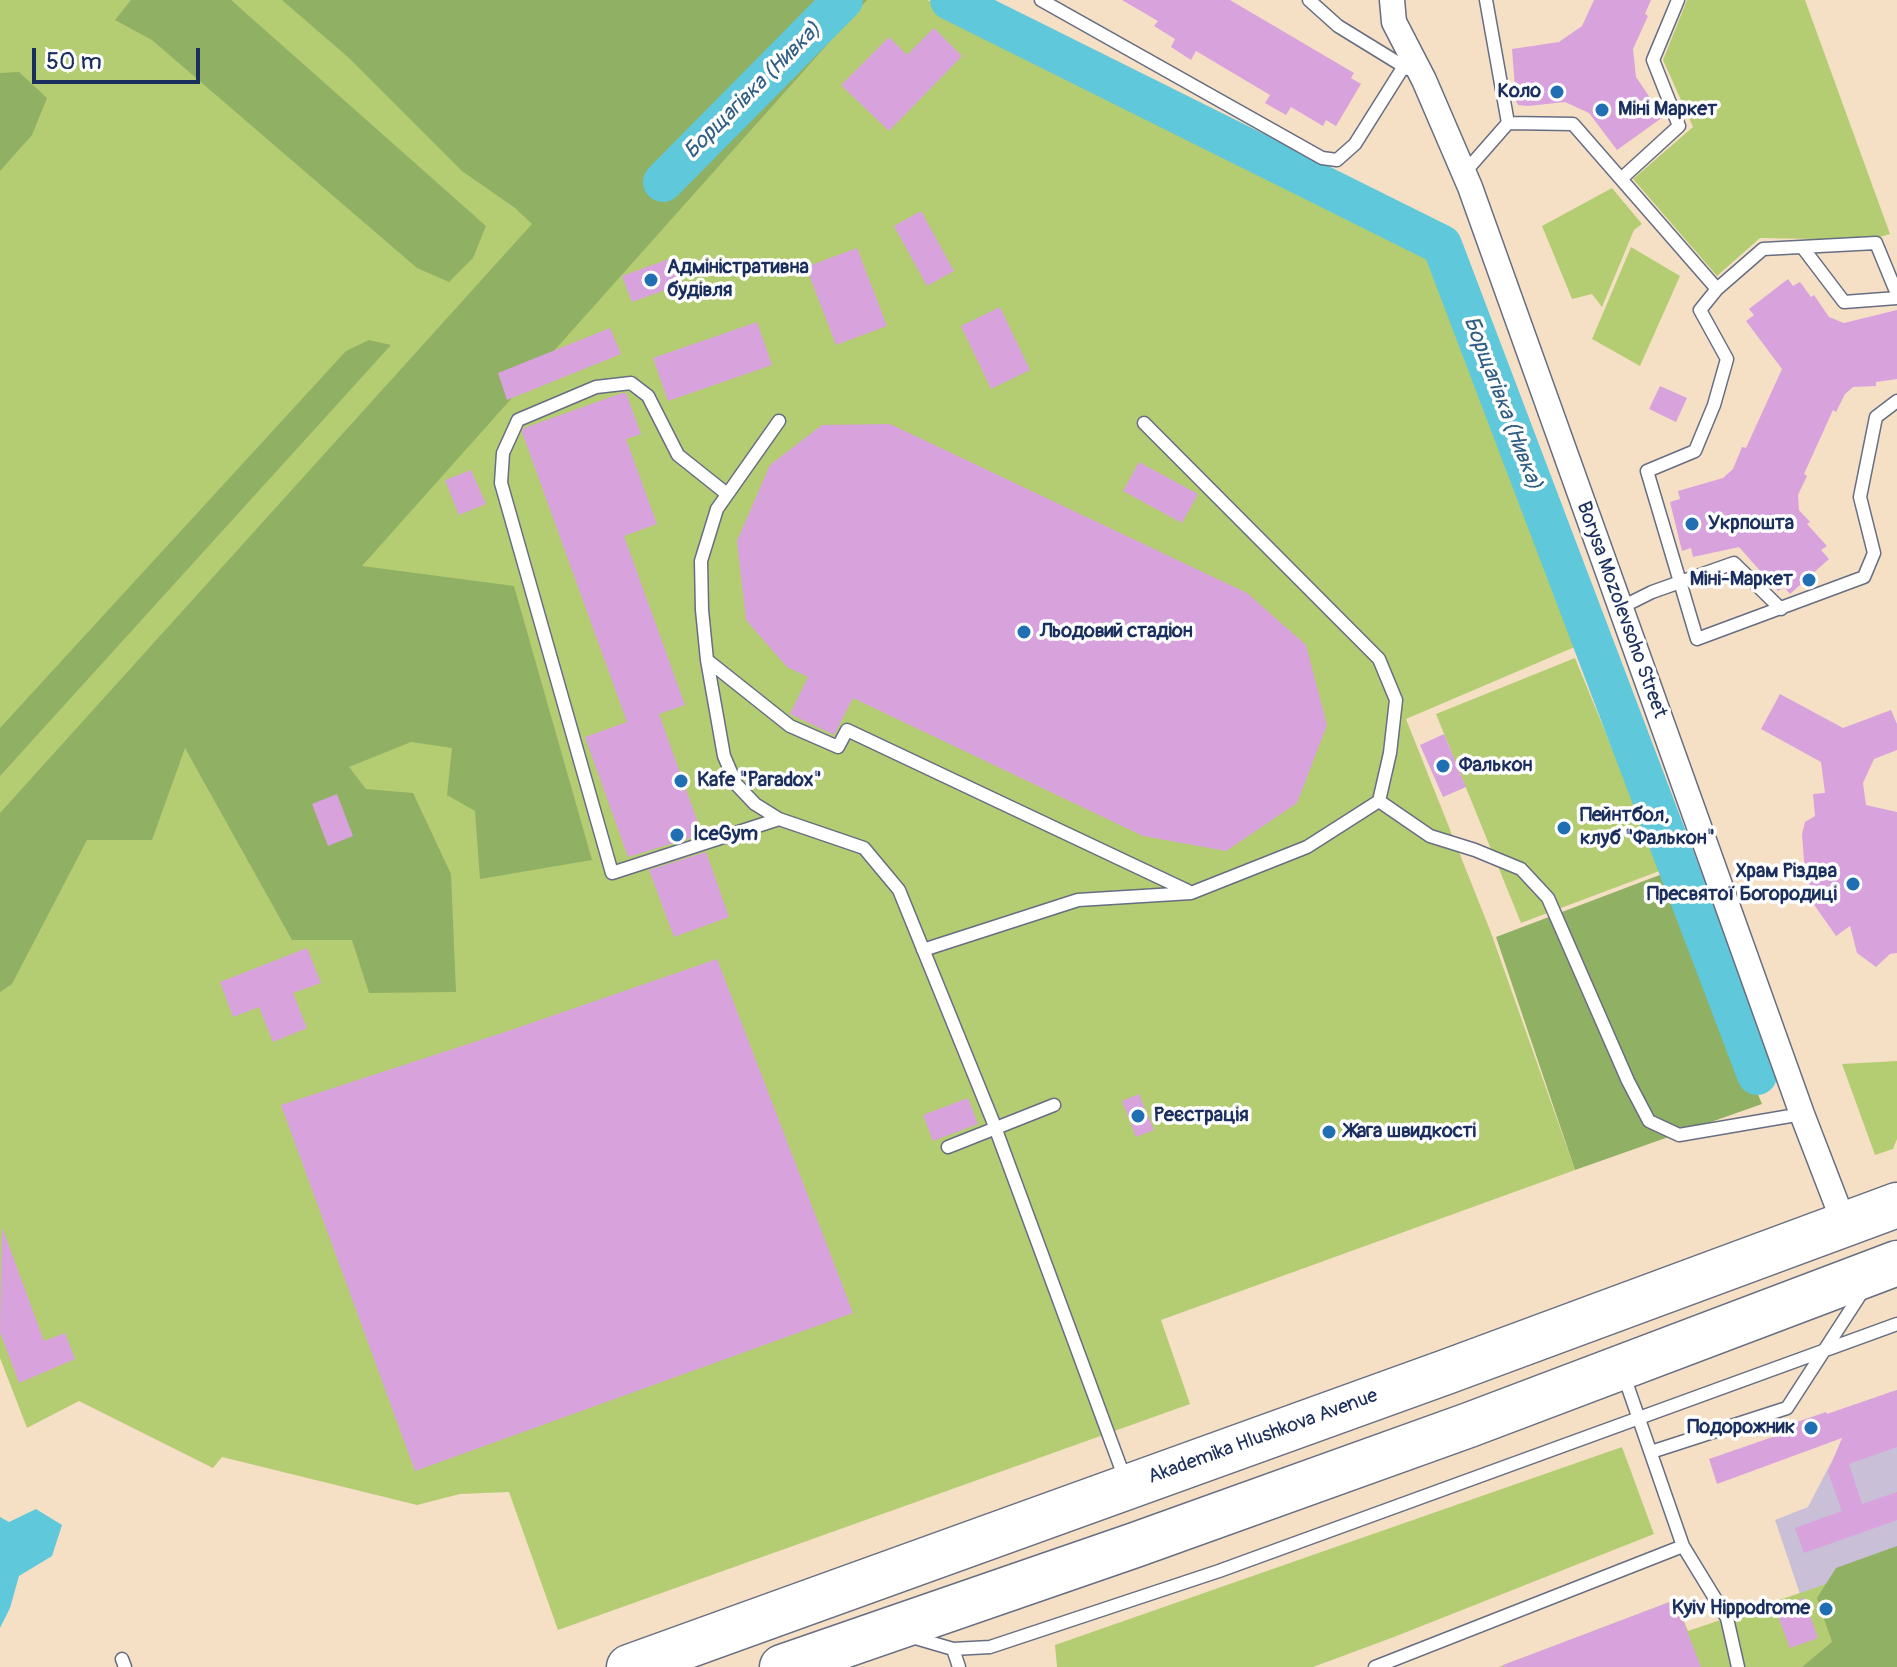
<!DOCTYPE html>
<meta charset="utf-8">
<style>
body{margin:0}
#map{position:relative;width:1897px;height:1667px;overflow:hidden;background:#f5e0c6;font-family:Pangolin,sans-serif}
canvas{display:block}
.scale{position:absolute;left:32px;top:48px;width:168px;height:36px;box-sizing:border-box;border:4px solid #1b2f5e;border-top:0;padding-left:10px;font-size:24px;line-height:28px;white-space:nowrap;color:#1b2f5e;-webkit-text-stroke:6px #fff;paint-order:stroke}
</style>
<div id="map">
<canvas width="1897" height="1667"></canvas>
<div class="scale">50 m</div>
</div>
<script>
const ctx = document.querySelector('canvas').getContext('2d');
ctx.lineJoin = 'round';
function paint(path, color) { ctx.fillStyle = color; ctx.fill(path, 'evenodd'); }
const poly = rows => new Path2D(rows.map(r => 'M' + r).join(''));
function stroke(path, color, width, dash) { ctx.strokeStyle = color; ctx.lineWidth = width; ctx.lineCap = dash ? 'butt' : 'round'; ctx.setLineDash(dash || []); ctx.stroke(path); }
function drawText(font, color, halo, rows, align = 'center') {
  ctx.font = font + ' Pangolin,sans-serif'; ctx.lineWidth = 7; ctx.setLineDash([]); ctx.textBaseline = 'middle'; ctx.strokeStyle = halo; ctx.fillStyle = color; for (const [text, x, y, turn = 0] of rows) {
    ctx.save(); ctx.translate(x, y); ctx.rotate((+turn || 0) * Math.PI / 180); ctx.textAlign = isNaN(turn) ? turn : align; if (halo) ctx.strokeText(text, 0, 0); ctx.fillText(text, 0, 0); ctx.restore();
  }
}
paint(poly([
 [1897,1390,1897,1560,1800,1594,1775,1520,1808,1507,1849,1428,1842,1409]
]), '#c9bfd7');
paint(poly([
 [0,0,927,0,1438,250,1584,643,1406,719,1490,930,1575,1170,1161,1320,1190,1404,558,1630,509,1492,460,1494,417,1505,222,1457,213,1468,79,1401,27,1428,0,1358],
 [1687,0,1805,0,1890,234,1870,240,1760,238,1717,276,1633,179,1693,127,1663,60],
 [1612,188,1642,224,1634,230,1602,307,1592,294,1572,299,1542,226],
 [1631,247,1680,276,1640,366,1592,339],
 [1575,658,1662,870,1521,923,1436,714],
 [1897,1061,1897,1139,1893,1149,1875,1155,1842,1064],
 [1622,1447,1654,1534,1394,1637,1313,1667,1057,1667,1055,1645],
 [1897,1560,1897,1667,1499,1667,1675,1600,1688,1631]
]), '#b5cd72');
paint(poly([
 [131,0,231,0,486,226,473,258,449,282,417,268,152,40,115,20],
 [282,0,867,0,362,566,514,586,592,860,480,879,475,811,447,795,452,748,411,742,349,767,366,789,413,793,451,874,456,992,369,993,352,940,292,940,185,748,152,840,87,840,12,984,0,992,0,813,532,224,515,208,462,171,349,58],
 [19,72,47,98,32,135,0,171,0,73],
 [369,340,391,345,0,776,0,728,346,351],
 [1665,873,1762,1104,1575,1170,1496,937],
 [1897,1546,1897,1667,1802,1667,1832,1642,1817,1598,1836,1568]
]), '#90b064');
paint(poly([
 [36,1509,62,1525,52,1556,19,1576,10,1608,0,1628,0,1517,9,1522]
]), '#5fc8da');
stroke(poly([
 [950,0,1442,245,1757,1075],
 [663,182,843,0]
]), '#5fc8da', 40);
paint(poly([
 [1122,0,1230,0,1354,73,1351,78,1361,84,1336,126,1326,120,1323,126,1291,107,1286,115,1265,103,1270,95,1196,51,1191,60,1171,47,1175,39,1154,26,1158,21],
 [1594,0,1651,0,1645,14,1648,16,1633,49,1636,77,1663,117,1617,150,1589,113,1565,102,1528,106,1518,105,1516,101,1512,49,1559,42,1582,26],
 [934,28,962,56,889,131,841,85,889,37,907,55],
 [921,211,954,271,927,286,894,226],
 [857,248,887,326,836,345,806,267],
 [669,259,679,285,632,302,622,276],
 [1788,279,1793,286,1800,282,1811,297,1814,295,1829,317,1844,323,1897,310,1897,379,1876,382,1876,386,1853,387,1845,394,1836,412,1833,410,1804,474,1807,476,1798,495,1799,510,1810,522,1807,524,1827,546,1821,550,1829,559,1790,594,1784,587,1778,591,1739,547,1693,557,1691,548,1682,551,1670,502,1680,499,1678,491,1723,478,1733,469,1742,447,1746,448,1782,369,1746,321,1754,315,1749,309],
 [1000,307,1030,370,991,389,961,326],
 [757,322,772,365,668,401,653,358],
 [610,328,621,354,507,400,498,373],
 [1660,386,1687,398,1676,422,1649,409],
 [622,393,626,393,641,434,626,439,657,524,624,536,685,705,659,714,701,831,699,832,700,835,628,857,585,737,627,722,522,432,524,428],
 [890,424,1247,593,1306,645,1327,725,1297,803,1226,851,1143,836,853,698,834,735,790,714,808,677,787,667,746,620,737,541,770,465,822,425],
 [1139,462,1198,494,1182,523,1123,491],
 [471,470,486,504,459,515,445,480],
 [1780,694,1843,728,1891,710,1897,724,1897,750,1874,759,1863,783,1866,805,1897,812,1897,953,1890,954,1876,967,1857,953,1850,926,1836,936,1815,906,1804,861,1802,834,1805,822,1815,816,1813,794,1825,793,1821,762,1761,729],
 [1444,734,1466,787,1443,797,1420,745],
 [337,794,353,836,328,846,312,804],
 [706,852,729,917,674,937,649,870],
 [307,948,321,983,293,993,307,1028,273,1042,259,1007,233,1017,220,982],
 [717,959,853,1313,415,1471,281,1105,508,1031],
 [1139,1094,1154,1130,1136,1137,1122,1101],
 [968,1098,978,1124,933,1141,923,1115],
 [2,1227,44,1341,65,1333,75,1359,19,1383,0,1332],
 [1897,1390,1897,1447,1849,1464,1862,1504,1897,1492,1897,1520,1804,1553,1795,1528,1842,1511,1828,1472,1842,1438,1717,1484,1709,1459,1790,1431,1794,1423,1826,1412,1827,1414],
 [1804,1598,1818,1638,1790,1648,1775,1608],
 [1675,1600,1701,1667,1504,1667,1503,1665]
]), '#d8a2dd');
const lane = poly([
 [1041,0,1322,158,1337,160,1355,144,1404,66],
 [1309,0,1338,26,1408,69],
 [1486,0,1508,123,1573,124,1717,289],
 [1465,172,1508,123],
 [1621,179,1679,126,1653,60,1678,0],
 [1803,248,1844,302,1897,298],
 [1897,294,1876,243,1763,249,1717,289,1700,310,1727,359,1714,405,1695,451,1647,471,1697,639,1864,577,1874,553,1860,497,1876,417,1897,401],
 [779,421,717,509,701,561,702,610,707,660,724,756,736,784,755,804,779,819,864,848,899,890,992,1119,1125,1479],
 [727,494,678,455,648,396,631,383,596,387,518,420,503,453,501,483,612,873,779,819],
 [1620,608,1652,592,1734,563,1781,609],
 [707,660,790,726,838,747,847,730,1188,891],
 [1379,801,1430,836,1475,850,1521,869,1548,898,1628,1081,1649,1121,1679,1135,1802,1114],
 [923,950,1078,900,1191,893,1307,847,1379,801,1390,753,1396,700,1379,659,1144,423],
 [948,1147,1054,1105],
 [1623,1373,1683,1546,1727,1618,1738,1667],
 [1651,1452,1787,1408,1864,1289],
 [912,1637,953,1649,990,1647,1219,1571,1897,1324],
 [953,1649,959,1667],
 [122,1659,125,1667],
 [1375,1667,1683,1546]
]);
const street = poly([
 [1392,0,1394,22,1424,80,1470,187,1802,1114,1844,1223]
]);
const highway = poly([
 [629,1667,1446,1372,1897,1205],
 [782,1667,1135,1545,1469,1425,1897,1263]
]);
stroke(lane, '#676d82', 15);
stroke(street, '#676d82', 27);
stroke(highway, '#676d82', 47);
stroke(lane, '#fff', 12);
stroke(street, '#fff', 24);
stroke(highway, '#fff', 44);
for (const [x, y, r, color] of [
 [1557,92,8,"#1f6fb2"],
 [1602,110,8,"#1f6fb2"],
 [651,280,8,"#1f6fb2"],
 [1692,524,8,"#1f6fb2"],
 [1809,580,8,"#1f6fb2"],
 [1024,632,8,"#1f6fb2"],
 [1443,766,8,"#1f6fb2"],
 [681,781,8,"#1f6fb2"],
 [1564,828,8,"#1f6fb2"],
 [677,835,8,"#1f6fb2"],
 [1853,884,8,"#1f6fb2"],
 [1138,1116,8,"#1f6fb2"],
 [1329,1132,8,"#1f6fb2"],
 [1811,1428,8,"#1f6fb2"],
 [1826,1609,8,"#1f6fb2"]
]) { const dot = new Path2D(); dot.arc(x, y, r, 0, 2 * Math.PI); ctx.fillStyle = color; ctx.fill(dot); stroke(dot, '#fff', 3); }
drawText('bold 20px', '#1b2f5e', '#fff', [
 ["Коло",1541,92,"right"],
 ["Міні Маркет",1618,110],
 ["Адміністративна",667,268],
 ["будівля",667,291],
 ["Укрпошта",1708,524],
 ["Міні-Маркет",1793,580,"right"],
 ["Льодовий стадіон",1040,632],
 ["Фалькон",1459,766],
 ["Kafe \"Paradox\"",697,781],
 ["Пейнтбол,",1580,816],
 ["клуб \"Фалькон\"",1580,839],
 ["IceGym",693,835],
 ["Храм Різдва",1837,872,"right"],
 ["Пресвятої Богородиці",1837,895,"right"],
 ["Реєстрація",1154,1116],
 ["Жага швидкості",1345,1132],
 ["Подорожник",1795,1428,"right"],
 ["Kyiv Hippodrome",1810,1609,"right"]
], 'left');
drawText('20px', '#1b2f5e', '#fff', [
 ["Borysa Mozolevsoho Street",1621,610,70],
 ["Akademika Hlushkova Avenue",1263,1437,-20]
]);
drawText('italic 22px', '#2f5d83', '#fff', [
 ["Борщагівка (Нивка)",753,91,-45],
 ["Борщагівка (Нивка)",1502,403,69]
]);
</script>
